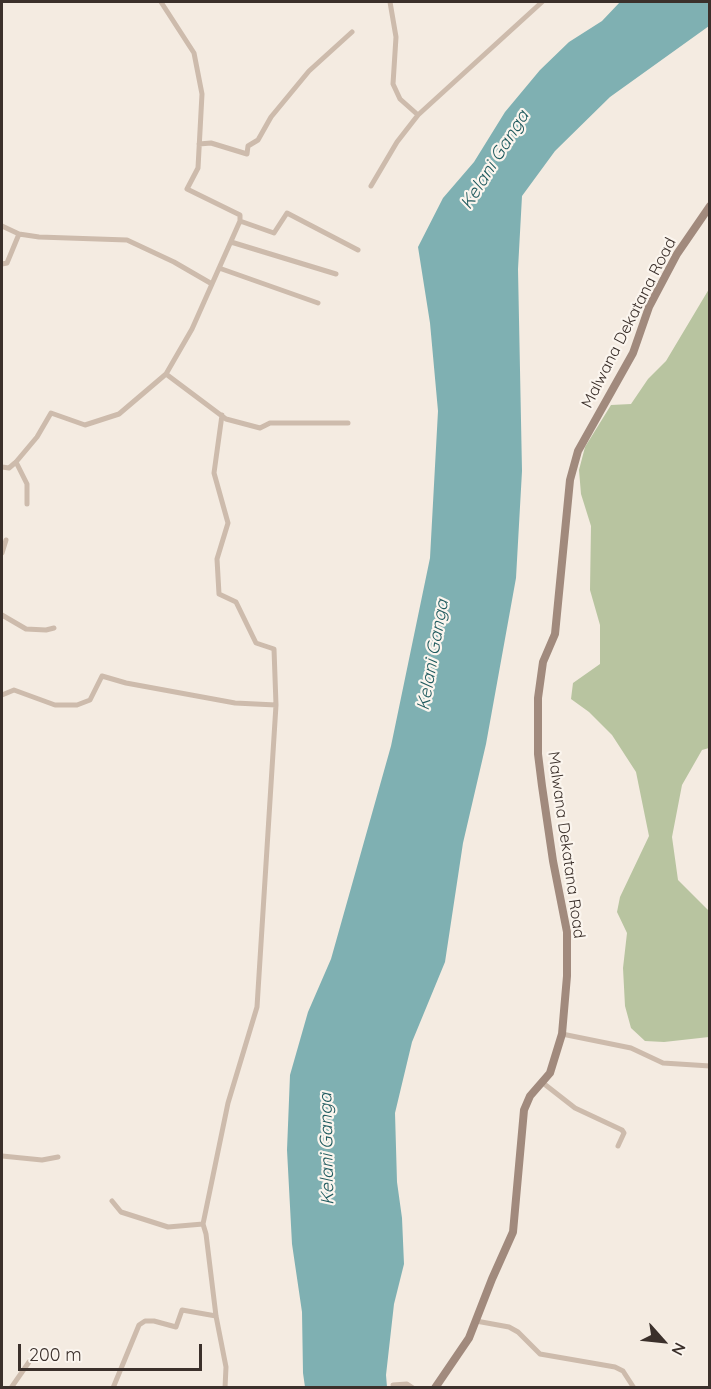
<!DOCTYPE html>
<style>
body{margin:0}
#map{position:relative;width:711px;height:1389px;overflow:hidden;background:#f4ebe1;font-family:Quicksand,sans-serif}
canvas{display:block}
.frame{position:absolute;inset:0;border:3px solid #3b302b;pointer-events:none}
.north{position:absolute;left:633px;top:1311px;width:60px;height:60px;-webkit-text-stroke:4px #fbf5ee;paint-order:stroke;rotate:117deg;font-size:16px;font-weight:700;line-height:24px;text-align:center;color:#3b302b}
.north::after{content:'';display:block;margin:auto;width:21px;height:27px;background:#3b302b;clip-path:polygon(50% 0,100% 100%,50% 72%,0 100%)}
.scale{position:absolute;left:18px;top:1344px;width:184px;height:27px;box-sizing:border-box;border:3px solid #3b302b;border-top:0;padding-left:8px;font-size:18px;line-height:21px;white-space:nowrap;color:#3b302b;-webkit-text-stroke:4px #fbf5ee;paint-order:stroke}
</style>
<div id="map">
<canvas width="711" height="1389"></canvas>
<div class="frame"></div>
<div class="north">N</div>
<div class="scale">200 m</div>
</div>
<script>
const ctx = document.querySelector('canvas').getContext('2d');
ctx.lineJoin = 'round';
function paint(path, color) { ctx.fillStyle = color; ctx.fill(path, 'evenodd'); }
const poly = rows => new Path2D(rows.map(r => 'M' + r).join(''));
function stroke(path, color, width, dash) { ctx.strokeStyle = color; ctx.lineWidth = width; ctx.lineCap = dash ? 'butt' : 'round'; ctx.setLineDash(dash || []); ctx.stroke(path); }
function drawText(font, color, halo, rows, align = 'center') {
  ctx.font = font + ' Quicksand,sans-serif'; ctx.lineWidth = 4.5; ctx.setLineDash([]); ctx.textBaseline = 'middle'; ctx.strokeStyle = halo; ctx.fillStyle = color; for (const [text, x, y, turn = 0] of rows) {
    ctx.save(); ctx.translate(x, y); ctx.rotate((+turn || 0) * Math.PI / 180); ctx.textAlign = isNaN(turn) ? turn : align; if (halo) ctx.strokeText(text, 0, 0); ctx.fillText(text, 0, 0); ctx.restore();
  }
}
paint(poly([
 [709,289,709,748,702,750,682,785,672,837,678,880,709,911,709,1037,664,1042,645,1041,631,1028,625,1006,623,968,627,933,617,912,620,897,649,836,636,772,612,735,589,712,571,699,573,683,600,664,600,625,590,590,591,526,581,494,579,470,585,447,611,405,631,404,648,379,666,361]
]), '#b8c4a0');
paint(poly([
 [620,2,709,2,709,26,610,97,555,151,522,196,518,269,522,471,516,578,486,744,463,843,445,962,412,1042,395,1113,397,1182,402,1218,404,1264,394,1304,386,1375,387,1387,305,1387,303,1373,302,1312,292,1244,287,1150,290,1075,308,1012,331,959,391,746,430,558,438,411,430,323,418,247,443,198,474,162,505,112,540,70,569,42,602,21]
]), '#7fb0b2');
stroke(poly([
 [161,2,194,53,202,94,198,168,187,189,240,215,240,221],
 [390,2,396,37,393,84,400,99,418,115],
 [199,144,211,143,247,154,248,146,258,140,271,117,309,71,352,32],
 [371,186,397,142,418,115,542,2],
 [2,226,19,234,39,237,127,240,174,262,212,284],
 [231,242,336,274],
 [2,264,7,263,19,234],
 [219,268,318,303],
 [166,374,226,419,260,428,270,423,348,423],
 [16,462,27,484,27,504],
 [2,467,9,468,16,462,37,437,51,413,85,425,119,414,166,374,192,329,240,221,274,233,287,213,358,250],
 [2,553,6,540],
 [2,615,26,629,46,630,54,628],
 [2,695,14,690,55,705,77,705,90,700,102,676,126,683,235,703,276,705],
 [562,1034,631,1048,663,1063,710,1066],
 [543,1083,575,1108,622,1130,624,1133,618,1146],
 [2,1156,42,1160,58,1157],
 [112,1201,121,1212,168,1227,203,1224,206,1234,216,1316,226,1367,225,1388],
 [203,1224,228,1103,257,1007,276,705,274,649,256,643,236,602,219,594,217,559,228,523,214,473,222,415],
 [476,1321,509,1327,518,1332,540,1354,615,1367,623,1371,634,1388],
 [393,1385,407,1384,413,1388],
 [11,1388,29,1362],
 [113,1388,139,1325,145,1321,154,1321,176,1327,182,1310,216,1316]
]), '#cdbbac', 5);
stroke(poly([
 [435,1388,469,1338,492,1279,513,1232,524,1110,530,1096,550,1073,562,1034,567,976,567,932,553,861,542,786,538,754,538,698,543,662,555,634,570,480,578,451,633,353,649,307,677,254,710,206]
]), '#a18a7d', 8);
drawText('16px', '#3b302b', '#fbf5ee', [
 ["Malwana Dekatana Road",629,323,-63],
 ["Malwana Dekatana Road",566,845,82]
]);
drawText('italic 18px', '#1f5a5e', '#fbf5ee', [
 ["Kelani Ganga",495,160,-58],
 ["Kelani Ganga",433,655,-80],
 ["Kelani Ganga",327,1149,-91]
]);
</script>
